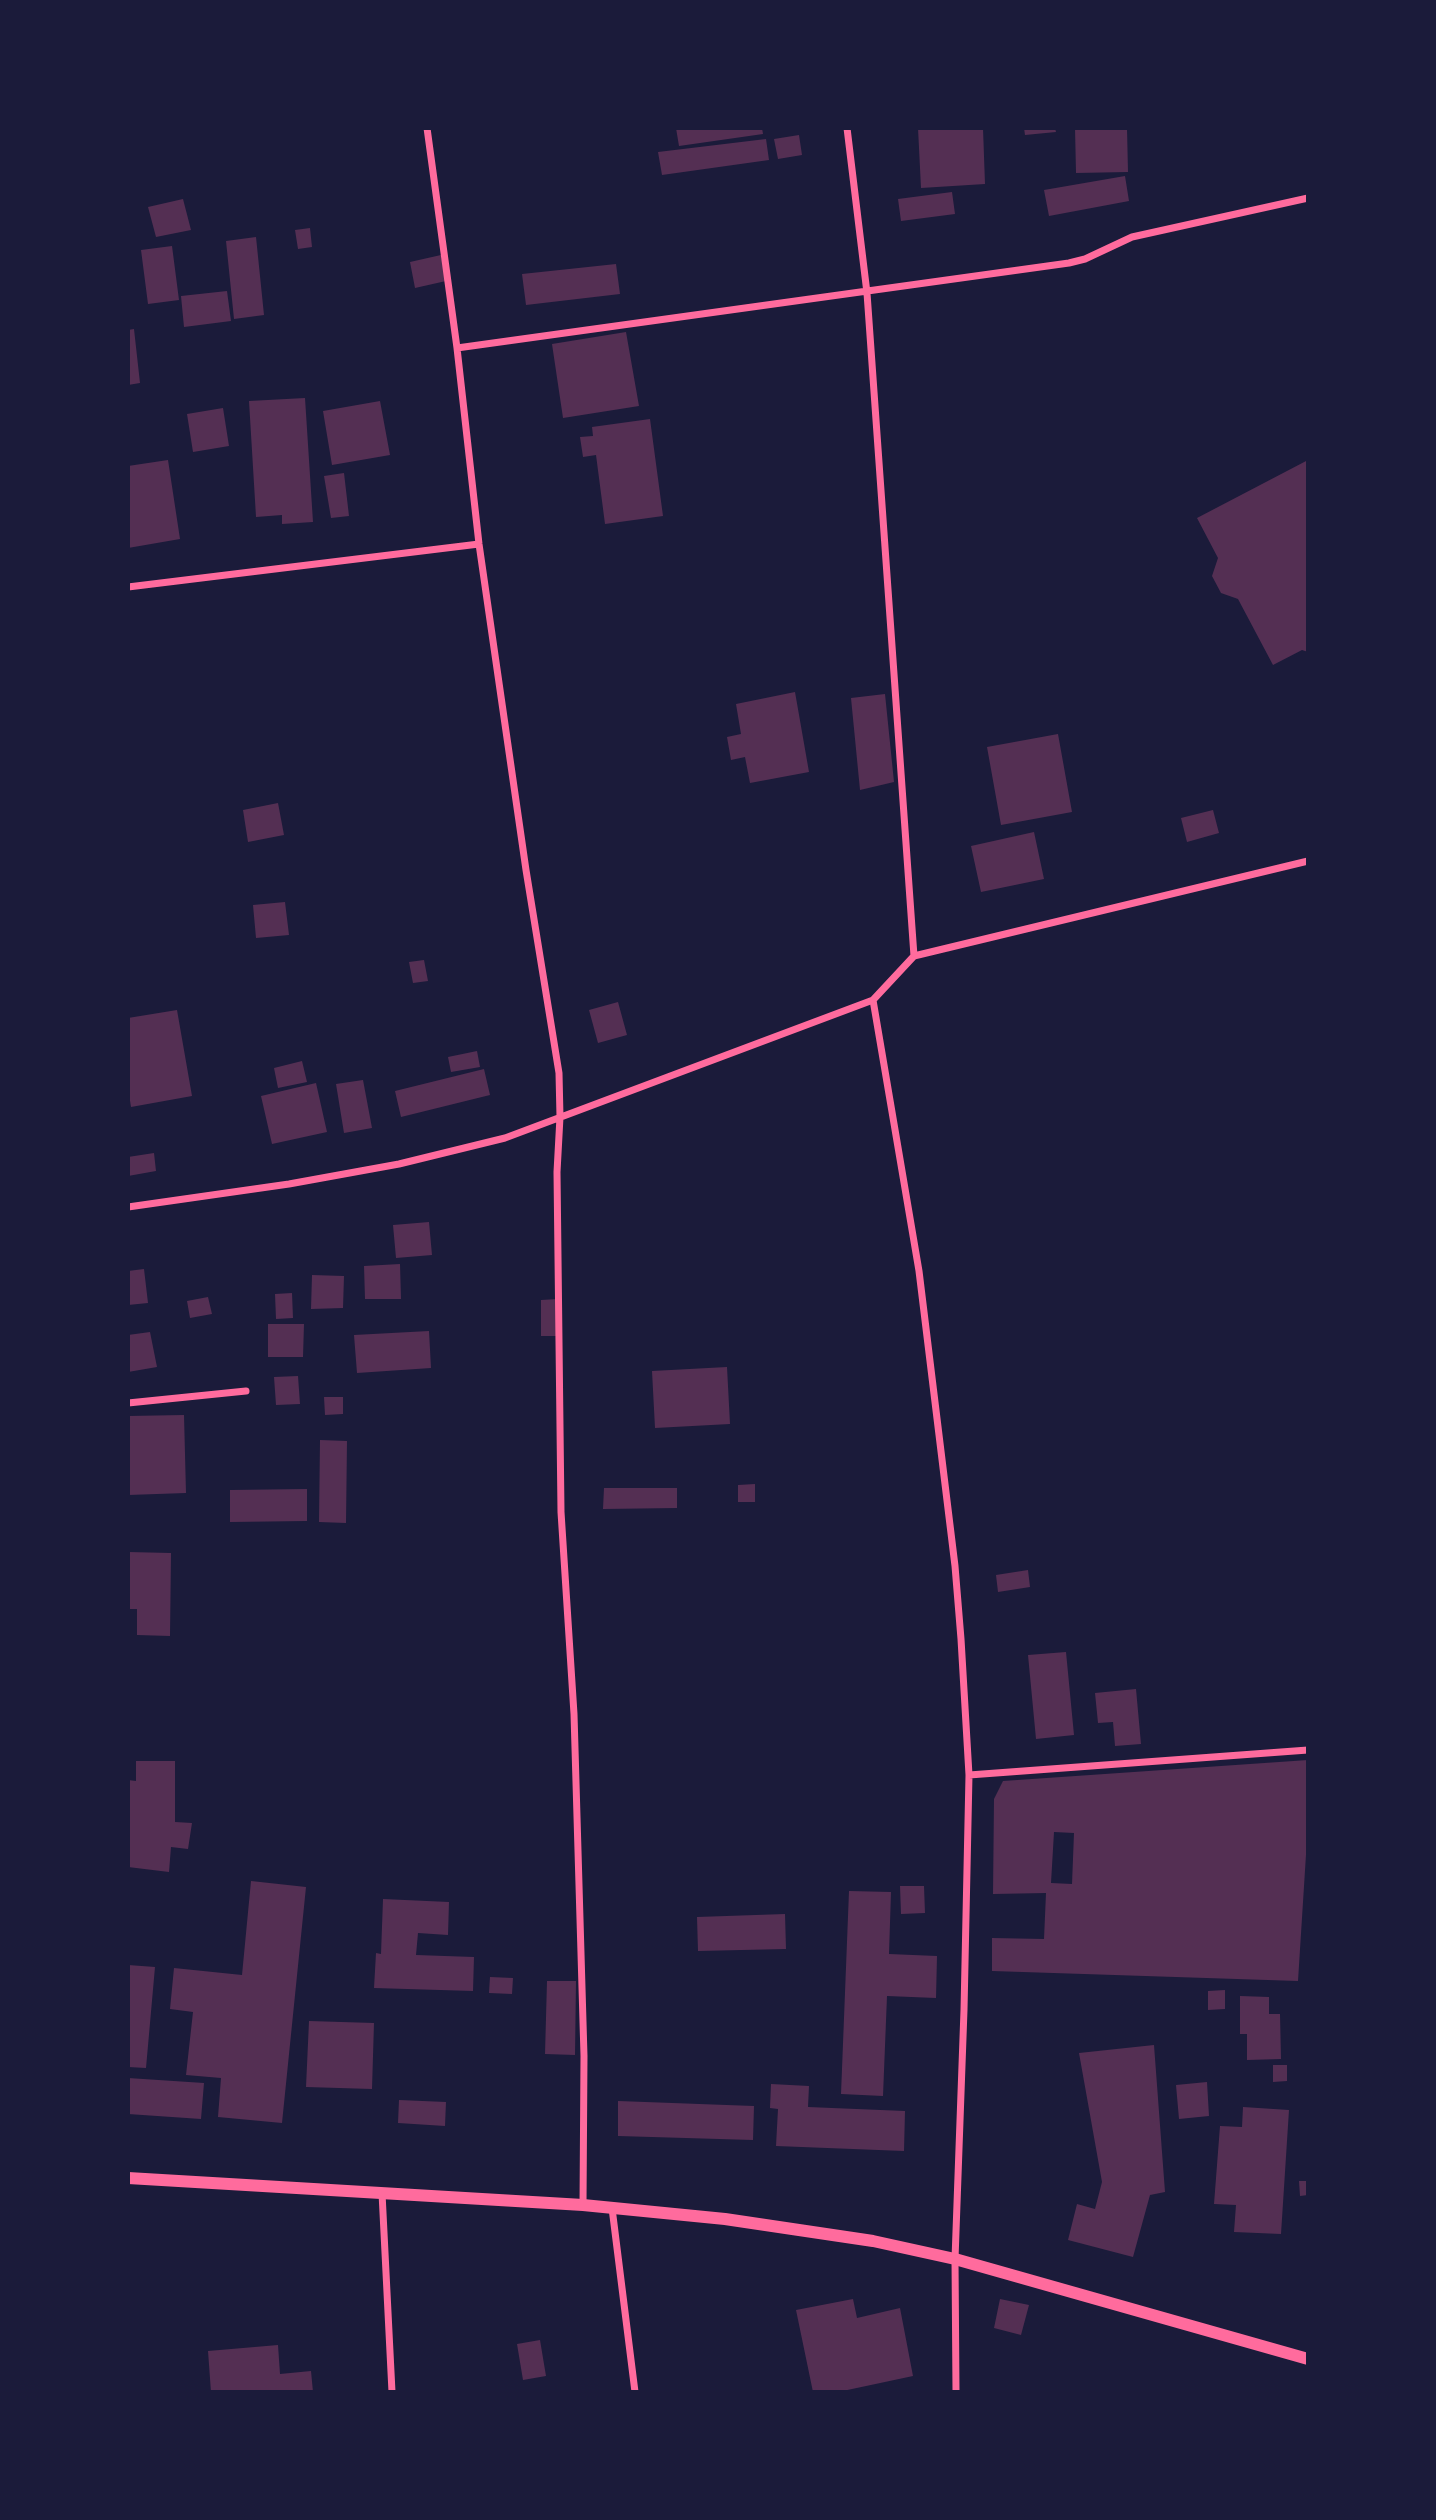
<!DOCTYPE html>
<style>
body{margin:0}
#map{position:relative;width:1436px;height:2520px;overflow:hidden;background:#1b1b3a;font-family:Figtree,sans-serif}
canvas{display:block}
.frame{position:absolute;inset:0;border:130px solid #1b1b3a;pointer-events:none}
</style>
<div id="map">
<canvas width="1436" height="2520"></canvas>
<div class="frame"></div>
</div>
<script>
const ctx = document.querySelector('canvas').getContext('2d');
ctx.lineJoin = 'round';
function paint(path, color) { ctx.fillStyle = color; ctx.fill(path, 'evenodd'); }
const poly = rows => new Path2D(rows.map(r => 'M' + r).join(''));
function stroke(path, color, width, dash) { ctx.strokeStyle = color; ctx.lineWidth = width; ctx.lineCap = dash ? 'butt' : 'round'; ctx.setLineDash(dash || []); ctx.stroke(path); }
paint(poly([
 [676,128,762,128,763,134,679,146],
 [918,128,983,128,985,184,921,188],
 [1024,128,1055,128,1056,132,1025,135],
 [1075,128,1127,128,1128,172,1076,173],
 [799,135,802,155,778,159,774,139],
 [766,139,769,160,662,175,658,152],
 [1125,176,1129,201,1049,216,1044,190],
 [952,192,955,214,901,221,898,199],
 [183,199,191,230,156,237,148,207],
 [310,228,312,247,298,249,295,230],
 [256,237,264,315,234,319,226,241],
 [172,246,179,300,148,304,141,250],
 [441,255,446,281,415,288,410,262],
 [616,264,620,294,526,305,522,274],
 [227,291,231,321,184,327,181,296],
 [134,329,140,383,128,385,128,330],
 [626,332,639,406,563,418,552,344],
 [305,398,313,522,282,524,282,515,256,517,249,401],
 [380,401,390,455,332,465,323,411],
 [223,408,229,446,193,452,187,414],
 [650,419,663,516,605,524,596,455,583,457,580,437,593,436,592,427],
 [168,460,180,539,128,548,128,466],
 [1308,460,1308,652,1302,650,1273,665,1238,599,1221,593,1212,576,1218,558,1197,518],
 [344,473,349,516,331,518,324,476],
 [795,692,809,772,750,783,745,757,731,760,727,737,741,734,736,704],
 [885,694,894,782,860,790,851,698],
 [1058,734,1072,812,1001,825,987,747],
 [278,803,284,835,248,842,243,810],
 [1213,810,1219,833,1187,842,1181,818],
 [1034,832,1044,879,981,892,971,846],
 [285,902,289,935,256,938,253,905],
 [424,960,428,981,413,983,409,962],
 [618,1002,627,1035,598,1043,589,1010],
 [177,1010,192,1096,131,1107,128,1088,128,1018],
 [477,1051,480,1067,451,1072,448,1057],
 [302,1061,307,1082,278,1088,274,1068],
 [484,1069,490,1095,401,1117,395,1091],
 [363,1080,372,1128,344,1133,336,1084],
 [316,1083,327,1132,272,1144,261,1096],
 [154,1153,156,1171,128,1176,128,1157],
 [429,1222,432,1255,396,1258,393,1225],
 [400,1264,401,1299,365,1299,364,1266],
 [144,1269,148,1303,128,1305,128,1271],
 [312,1275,344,1276,343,1308,311,1309],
 [292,1293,293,1318,276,1319,275,1294],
 [208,1297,212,1314,190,1318,187,1301],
 [558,1299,558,1336,541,1336,541,1300],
 [268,1324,304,1324,303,1357,268,1357],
 [429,1331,431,1368,357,1373,354,1335],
 [150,1332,157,1367,128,1372,128,1335],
 [727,1367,730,1424,655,1428,652,1371],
 [298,1376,300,1404,276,1405,274,1377],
 [324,1397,343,1397,343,1414,325,1415],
 [184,1415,186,1493,128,1495,128,1416],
 [320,1440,347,1441,346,1523,319,1522],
 [755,1484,755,1502,738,1502,738,1485],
 [604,1488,677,1488,677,1508,603,1509],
 [307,1489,307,1521,230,1522,230,1490],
 [128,1552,171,1553,170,1636,137,1635,137,1609,128,1609],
 [1028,1570,1030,1587,998,1592,996,1575],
 [1066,1652,1074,1735,1036,1739,1028,1655],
 [1136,1689,1141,1744,1115,1746,1113,1722,1098,1723,1095,1693],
 [1308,1760,1308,1823,1298,1981,992,1971,992,1938,1044,1939,1046,1893,993,1894,994,1799,1003,1781],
 [1054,1832,1074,1833,1072,1884,1051,1883],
 [136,1761,175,1761,175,1822,192,1823,188,1849,171,1847,169,1872,128,1867,128,1780,136,1781],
 [251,1881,306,1887,282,2123,218,2117,221,2078,186,2075,193,2012,170,2009,174,1968,242,1975],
 [900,1886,924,1886,925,1913,901,1914],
 [849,1891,891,1892,889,1954,937,1956,936,1998,887,1996,883,2096,841,2094],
 [383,1899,449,1902,448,1935,418,1933,416,1955,474,1957,473,1991,374,1988,376,1953,381,1954],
 [785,1914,786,1949,698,1951,697,1917],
 [128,1965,155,1967,146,2068,128,2067],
 [490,1977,513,1978,512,1994,489,1993],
 [547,1981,576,1981,575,2055,545,2054],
 [1225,1990,1225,2009,1208,2010,1208,1991],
 [1240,1996,1269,1997,1269,2014,1280,2014,1281,2059,1247,2060,1247,2034,1240,2034],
 [309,2021,374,2023,372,2089,306,2087],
 [1154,2045,1165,2192,1150,2195,1133,2257,1068,2240,1077,2204,1095,2209,1102,2182,1079,2053],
 [1273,2065,1287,2065,1287,2081,1273,2082],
 [128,2078,204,2083,201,2119,128,2114],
 [1207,2082,1209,2116,1179,2119,1176,2085],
 [771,2084,809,2086,808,2107,905,2111,904,2151,776,2146,778,2109,770,2108],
 [399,2100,446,2102,445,2126,398,2123],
 [618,2101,754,2106,753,2140,618,2136],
 [1243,2107,1289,2110,1281,2234,1234,2232,1236,2205,1214,2204,1220,2126,1242,2127],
 [1299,2181,1308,2181,1308,2195,1300,2196],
 [853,2299,857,2318,900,2308,913,2376,838,2392,813,2392,796,2310],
 [1000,2299,1029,2305,1021,2335,994,2328],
 [540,2340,546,2376,523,2380,517,2344],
 [278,2345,280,2374,311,2371,313,2392,211,2392,208,2351]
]), '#542f53');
stroke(poly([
 [427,128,457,348,479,544,526,870,559,1073,560,1117,557,1172,561,1512,574,1714,584,2056,583,2205],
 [847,128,867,293,914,956],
 [457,348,1069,263,1085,259,1132,237,1308,198],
 [128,587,479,544],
 [873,1000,919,1271,955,1566,961,1639,969,1775,964,2010,955,2259,956,2392],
 [128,1207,289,1184,399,1164,505,1138,873,1000,914,956,1308,861],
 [128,1403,246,1391],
 [969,1775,1308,1750],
 [382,2193,392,2392],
 [612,2208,635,2392]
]), '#ff6b9d', 7);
stroke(poly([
 [128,2178,583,2205,725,2219,873,2241,955,2259,1308,2359]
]), '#ff6b9d', 12);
</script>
